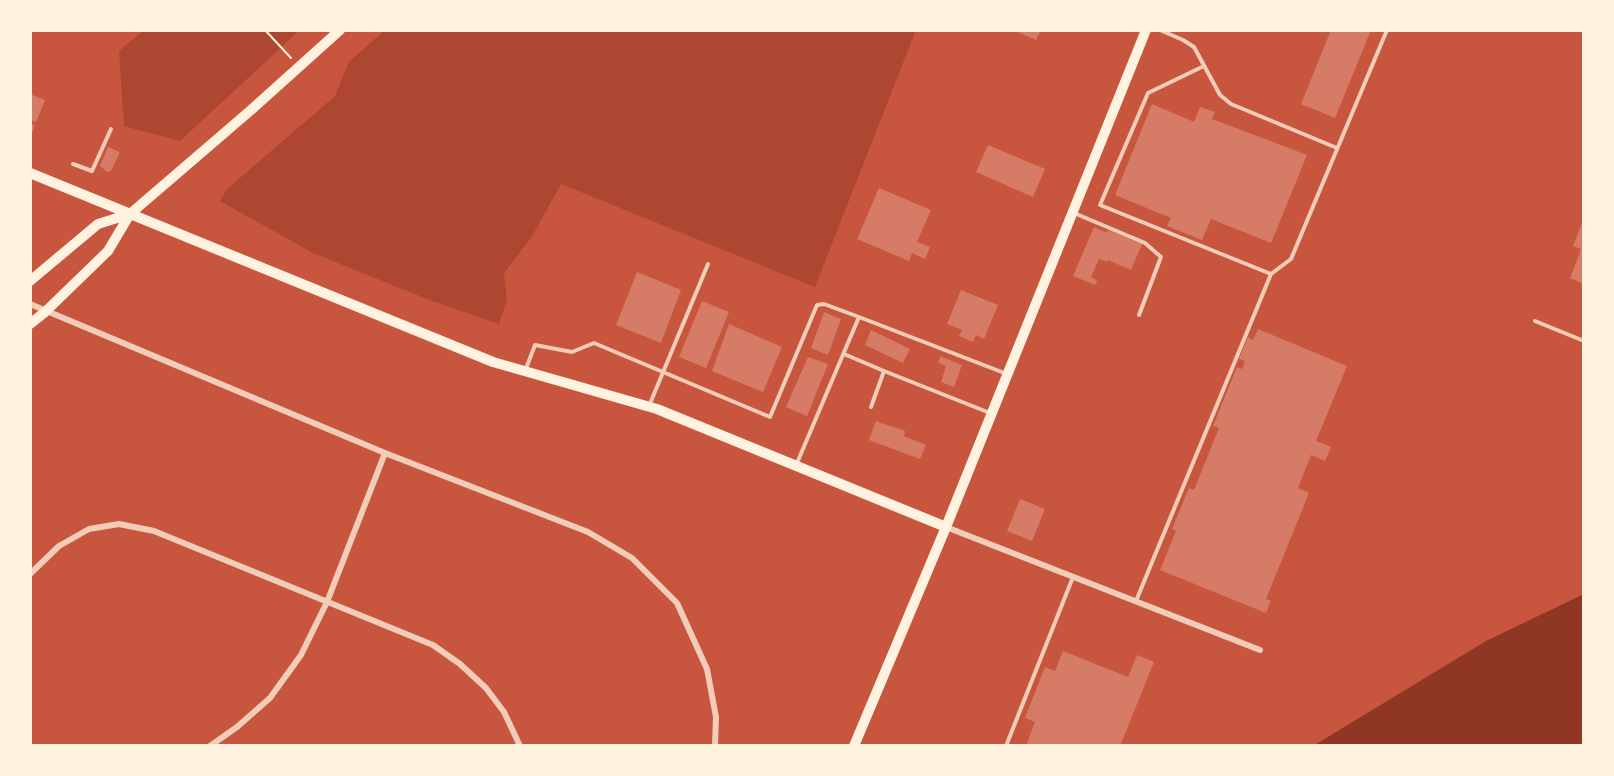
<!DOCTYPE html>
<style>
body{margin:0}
#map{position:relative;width:1614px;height:776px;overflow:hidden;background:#c8553d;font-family:Manrope,sans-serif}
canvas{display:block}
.frame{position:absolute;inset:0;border:32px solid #fff3e0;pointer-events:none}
</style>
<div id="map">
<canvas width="1614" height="776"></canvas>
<div class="frame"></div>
</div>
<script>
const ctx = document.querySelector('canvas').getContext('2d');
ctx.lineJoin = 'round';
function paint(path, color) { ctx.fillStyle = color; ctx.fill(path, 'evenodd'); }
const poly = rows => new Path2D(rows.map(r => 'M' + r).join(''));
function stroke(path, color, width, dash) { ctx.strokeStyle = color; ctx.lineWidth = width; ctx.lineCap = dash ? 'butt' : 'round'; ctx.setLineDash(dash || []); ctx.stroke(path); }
paint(poly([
 [144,30,300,30,180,141,124,126,119,51],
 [385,30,916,30,815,287,561,184,531,238,504,273,507,300,499,324,432,301,313,253,220,201,227,189,335,96,349,62]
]), '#ae4732');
paint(poly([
 [1584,594,1584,746,1313,746,1486,641]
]), '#8f3625');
paint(poly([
 [1013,30,1041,30,1036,40],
 [1331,30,1371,30,1335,118,1301,104],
 [30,94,45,100,36,122,30,120],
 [1152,104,1194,122,1200,107,1215,112,1212,119,1307,155,1271,243,1211,219,1202,240,1167,226,1171,218,1115,195],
 [30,123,35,125,30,138],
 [988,145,1045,169,1033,197,976,172],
 [108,147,120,152,111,171,107,172,100,166],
 [879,188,931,210,917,242,930,247,925,259,912,253,909,261,857,239],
 [1582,223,1584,224,1584,284,1570,278,1581,249,1573,246],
 [1094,227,1107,233,1108,230,1142,244,1131,270,1108,260,1107,262,1099,259,1091,277,1097,280,1095,285,1073,276],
 [637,272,681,290,661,343,616,325],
 [961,290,998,305,984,339,976,335,973,342,959,336,962,330,947,324],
 [702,301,729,312,706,368,679,357],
 [824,312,841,319,828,355,811,348],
 [729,324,782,347,763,392,712,371],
 [1258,329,1347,366,1316,441,1331,447,1325,461,1311,455,1298,488,1309,493,1266,599,1271,601,1266,613,1160,570,1176,531,1172,529,1189,488,1194,490,1219,428,1213,426,1237,367,1242,369,1245,361,1239,359,1248,337,1253,340],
 [871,330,910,349,903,363,865,345],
 [940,356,962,365,954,387,941,382,946,366,938,363],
 [808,357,828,364,807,416,786,407],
 [876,421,905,431,904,436,926,445,920,459,869,440],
 [1020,499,1045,509,1032,541,1007,531],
 [1063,651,1128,677,1137,655,1154,662,1120,746,1026,746,1035,722,1025,718,1045,667,1055,671]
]), '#d67c66');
stroke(poly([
 [265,30,291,58]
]), '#fff3e0', 2);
stroke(poly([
 [1160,30,1183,40,1194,47,1220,95,1231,104,1337,148],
 [1204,66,1148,93,1100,205,1271,274],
 [73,164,92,171,111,129],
 [1074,213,1145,243,1161,257,1139,315],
 [859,317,1007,374],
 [1535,321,1584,341],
 [844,354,884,371],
 [525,371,535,345,572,352,594,343,770,417,817,305,824,304,859,317,797,463],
 [649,406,708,264],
 [871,407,884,371,990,413],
 [1136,601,1271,274,1291,259,1387,30],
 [1006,746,1073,577]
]), '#f1ccb7', 4);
stroke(poly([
 [30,304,385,453,588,532,632,558,677,603,707,669,716,717,715,746],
 [946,527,1260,650],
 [30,574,59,546,89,529,119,524,154,531,433,645,460,664,486,688,504,712,520,746],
 [210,746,237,727,270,698,301,655,327,602,385,453]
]), '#f1ccb7', 6);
stroke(poly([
 [30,173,493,362,657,409,946,527],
 [30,281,98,224,130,214],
 [30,324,45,312,108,251,130,214,251,110,340,30]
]), '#fff3e0', 10);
stroke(poly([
 [854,746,946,527,1146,30]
]), '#fff3e0', 10);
</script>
